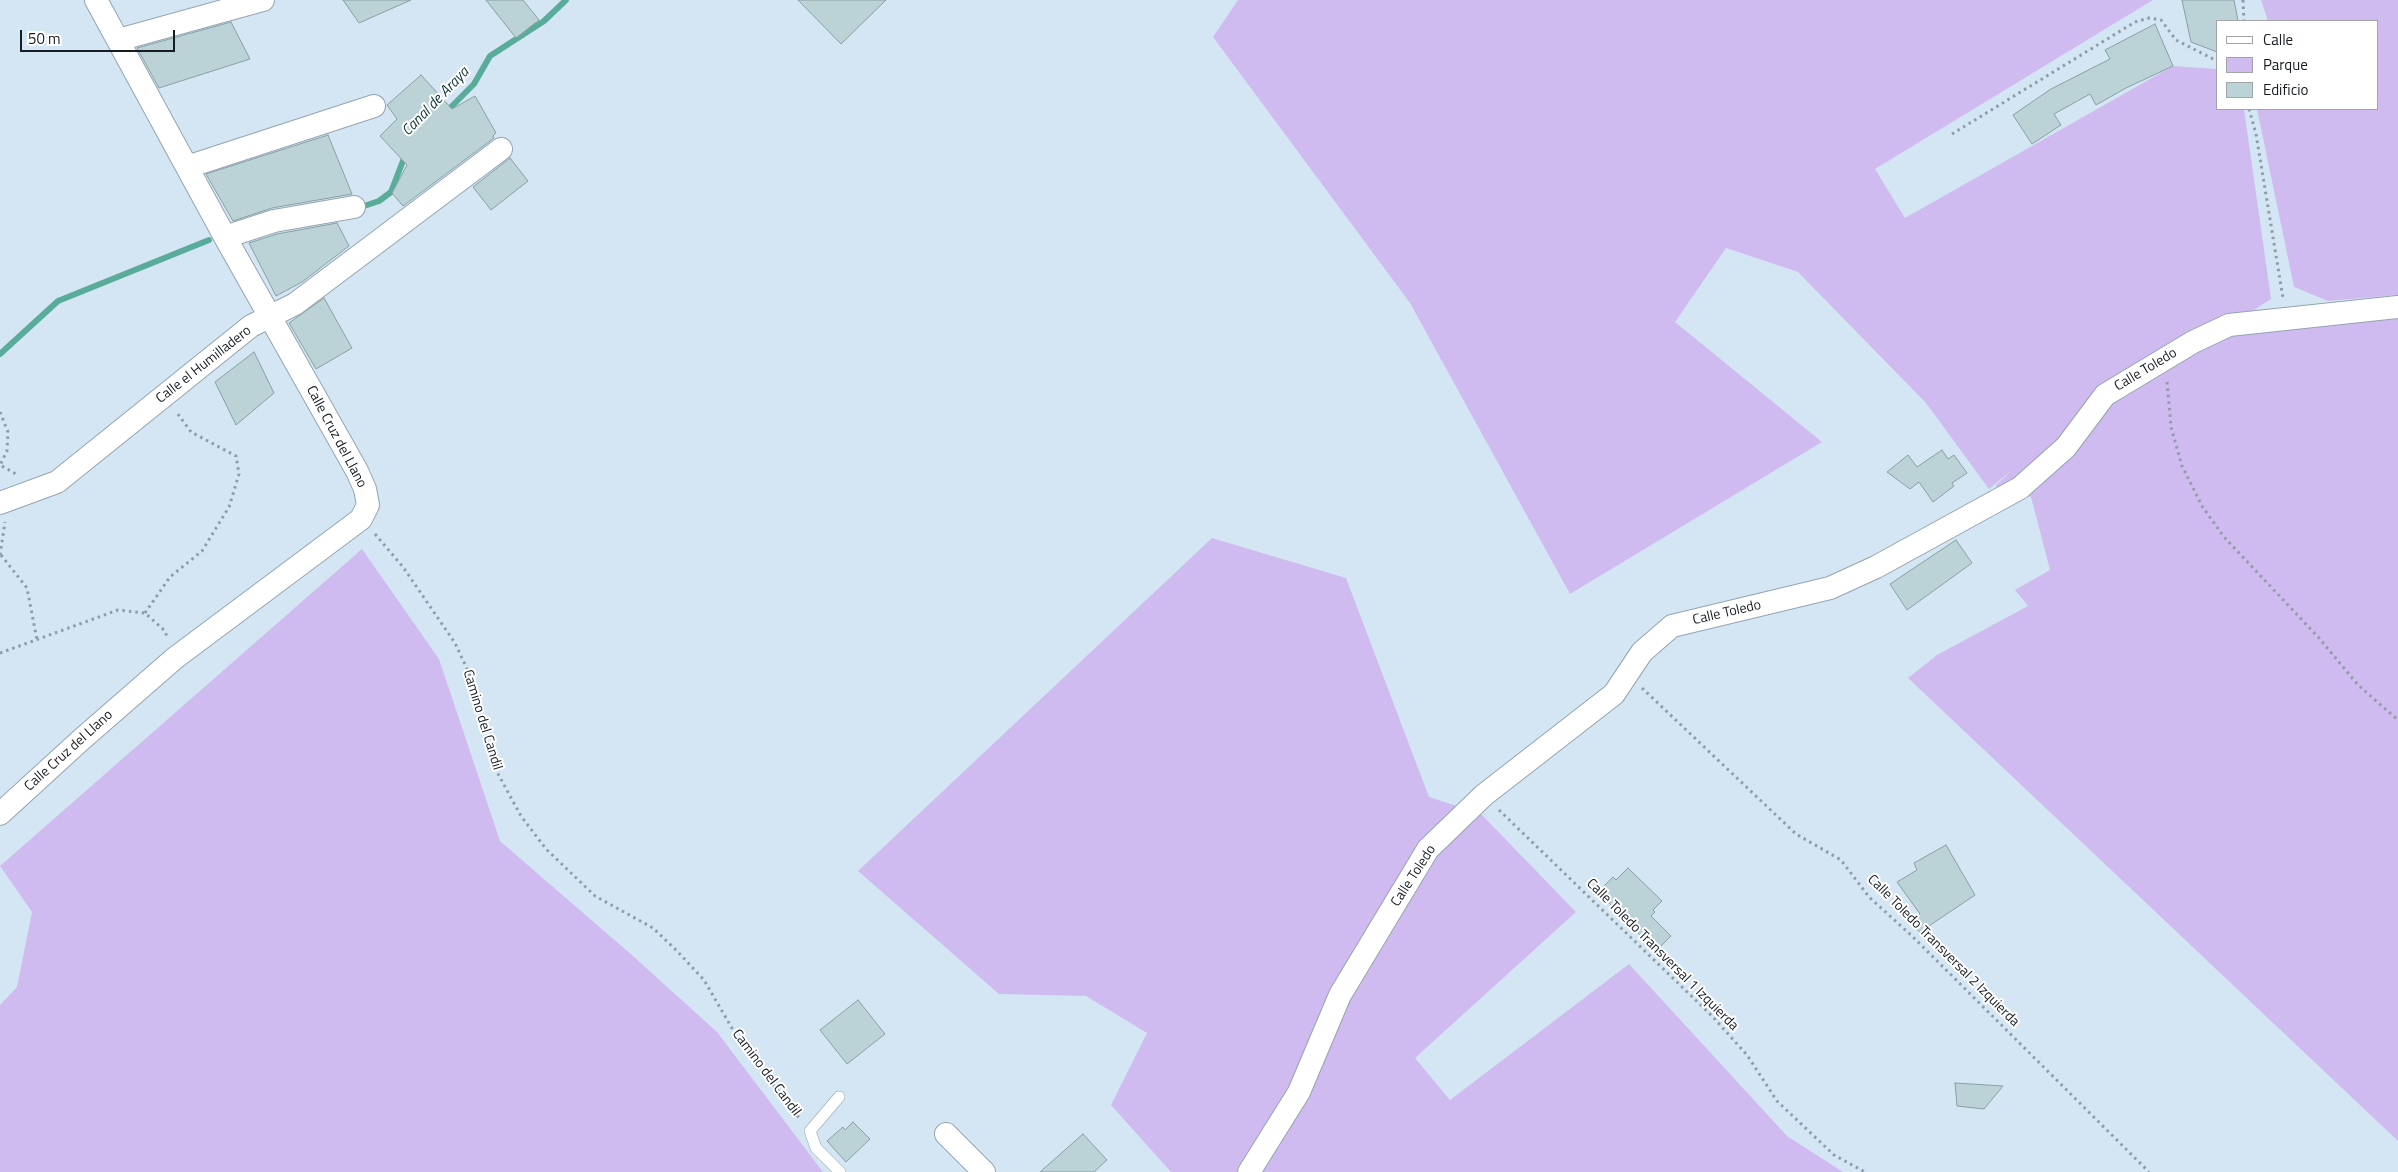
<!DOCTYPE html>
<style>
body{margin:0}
#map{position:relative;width:2398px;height:1172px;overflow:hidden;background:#d4e6f3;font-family:"Titillium Web",sans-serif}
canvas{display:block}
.legend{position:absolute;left:2216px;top:20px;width:162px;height:90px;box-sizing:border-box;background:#fff;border:1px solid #a2a4a6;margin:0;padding:6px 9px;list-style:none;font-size:15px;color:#161c21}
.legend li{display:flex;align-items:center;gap:10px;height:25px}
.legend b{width:25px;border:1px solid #a2a4a6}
.scale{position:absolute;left:20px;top:30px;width:155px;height:22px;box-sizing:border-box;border:2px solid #161c21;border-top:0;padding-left:6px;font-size:15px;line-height:18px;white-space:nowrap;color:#161c21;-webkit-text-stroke:4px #fff;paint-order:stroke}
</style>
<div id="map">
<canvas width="2398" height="1172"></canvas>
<ul class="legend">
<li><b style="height:6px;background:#fff"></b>Calle</li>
<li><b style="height:14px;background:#d0bbf1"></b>Parque</li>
<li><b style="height:14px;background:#bbd3d7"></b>Edificio</li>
</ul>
<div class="scale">50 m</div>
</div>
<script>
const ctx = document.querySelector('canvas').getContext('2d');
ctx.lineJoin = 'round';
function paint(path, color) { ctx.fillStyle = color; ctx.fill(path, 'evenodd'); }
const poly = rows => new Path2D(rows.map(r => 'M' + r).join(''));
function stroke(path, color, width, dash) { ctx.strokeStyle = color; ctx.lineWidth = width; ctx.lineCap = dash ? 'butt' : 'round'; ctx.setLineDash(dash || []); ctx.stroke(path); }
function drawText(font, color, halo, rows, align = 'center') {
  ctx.font = font + ' "Titillium Web",sans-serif'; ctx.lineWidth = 4; ctx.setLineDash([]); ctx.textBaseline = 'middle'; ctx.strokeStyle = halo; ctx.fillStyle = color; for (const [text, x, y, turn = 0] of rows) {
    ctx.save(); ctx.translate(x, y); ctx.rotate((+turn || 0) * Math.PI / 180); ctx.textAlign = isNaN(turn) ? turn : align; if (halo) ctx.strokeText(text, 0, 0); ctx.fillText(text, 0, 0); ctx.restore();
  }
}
paint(poly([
 [1238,0,2153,0,1875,169,1905,218,2173,66,2217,69,2217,109,2244,109,2271,299,2231,325,2398,307,2398,1141,1908,678,1937,655,2028,606,2015,590,2050,570,2031,497,1995,486,2013,469,1989,489,1926,403,1798,272,1726,248,1675,322,1822,442,1570,594,1410,303,1213,37],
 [2261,0,2398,0,2398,295,2328,301,2294,287,2257,109,2377,109,2377,21,2268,21],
 [1212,538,1346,578,1429,797,1481,814,1576,912,1415,1058,1450,1100,1629,964,1787,1136,1843,1172,1171,1172,1111,1105,1147,1033,1086,996,999,994,858,871],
 [362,549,439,659,500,841,633,956,717,1032,823,1172,0,1172,0,1005,17,987,32,912,0,866]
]), '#d0bbf1');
stroke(poly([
 [446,112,474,84,490,56,544,21,566,0],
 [358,208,379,201,391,192,406,153],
 [0,354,58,301,209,240]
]), '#5aac9a', 6);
const building = poly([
 [343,0,411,0,359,23,343,0],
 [486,0,523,0,539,20,516,38,486,0],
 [798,0,886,0,841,44,798,0],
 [2182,0,2234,0,2238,21,2217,21,2217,52,2191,42,2182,0],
 [231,22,250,59,159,88,137,48,231,22],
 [2155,24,2173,66,2126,88,2096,105,2090,94,2054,114,2061,125,2032,144,2013,115,2051,89,2110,59,2105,50,2155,24],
 [421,75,452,109,475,96,496,133,493,136,494,138,403,206,392,193,407,165,380,136,397,119,387,105,421,75],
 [328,135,352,194,272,208,233,221,206,174,328,135],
 [510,158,528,181,491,210,473,187,510,158],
 [337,223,349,246,302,282,276,296,249,243,277,234,337,223],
 [324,298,352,348,316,369,289,323,324,298],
 [254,352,274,393,236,425,215,382,254,352],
 [1942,450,1948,459,1954,455,1967,473,1952,483,1954,486,1933,502,1919,482,1910,489,1887,472,1908,455,1917,467,1942,450],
 [1956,540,1972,563,1907,610,1890,584,1956,540],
 [1946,845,1975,895,1920,932,1907,921,1920,914,1897,882,1917,870,1914,863,1946,845],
 [1628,868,1662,901,1653,910,1655,912,1651,916,1671,936,1656,951,1598,892,1613,877,1616,880,1628,868],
 [858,1000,885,1034,847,1064,820,1030,858,1000],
 [1955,1083,2003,1086,1984,1109,1957,1106,1955,1083],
 [853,1122,870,1139,846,1162,827,1141,843,1127,845,1130,853,1122],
 [1083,1134,1107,1160,1094,1172,1040,1172,1083,1134]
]);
paint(building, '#bbd3d7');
stroke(building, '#889fa3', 1);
const lane = poly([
 [839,1097,810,1131,816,1148,840,1172]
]);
const street = poly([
 [118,40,263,0],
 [187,167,374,106],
 [225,237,274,221,354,207],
 [0,503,57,482,251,326,295,304,501,149],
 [0,814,82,739,175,658,361,519,368,505,365,489,357,471,225,237,96,0],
 [946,1134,984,1172],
 [1249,1172,1299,1092,1340,995,1428,849,1484,795,1614,694,1642,652,1672,626,1830,588,1876,567,2020,488,2066,447,2105,395,2193,342,2229,325,2398,307]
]);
stroke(lane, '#94a4b1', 12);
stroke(street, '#94a4b1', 24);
stroke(poly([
 [2243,0,2244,21],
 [2249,109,2256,134,2283,298],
 [1952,134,2135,22,2149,18,2161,20,2176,40,2217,61],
 [2167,382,2171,427,2182,466,2202,506,2224,537,2319,638,2358,685,2398,720],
 [0,412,8,432,7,451,0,465,16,474],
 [375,534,403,567,455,643,469,673,497,772,521,816,546,849,595,896,653,928,677,951,704,980,740,1042,800,1119],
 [0,555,5,522],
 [1,555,27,588,37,640],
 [145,613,170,577,202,551,229,507,239,474,236,456,191,432,177,413],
 [0,653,118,610,145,613,165,631,167,637],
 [1642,688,1796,834,1841,860,1869,897,1912,936,2149,1172],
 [1499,810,1712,1016,1747,1055,1777,1101,1834,1155,1865,1172]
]), '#8e9ca6', 3, [2.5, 4]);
stroke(lane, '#fff', 11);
stroke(street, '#fff', 22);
drawText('14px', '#161c21', '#fff', [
 ["Calle el Humilladero",204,365,-38],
 ["Calle Toledo",2146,370,-31],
 ["Calle Cruz del Llano",336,437,62],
 ["Calle Toledo",1727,613,-13],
 ["Camino del Candil",482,720,73],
 ["Calle Cruz del Llano",69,751,-42],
 ["Calle Toledo",1414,876,-57],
 ["Calle Toledo Transversal 2 Izquierda",1943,951,45],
 ["Calle Toledo Transversal 1 Izquierda",1662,955,45],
 ["Camino del Candil",766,1073,53]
]);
drawText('italic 15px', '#0b332b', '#fff', [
 ["Canal de Araya",436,102,-46]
]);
</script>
